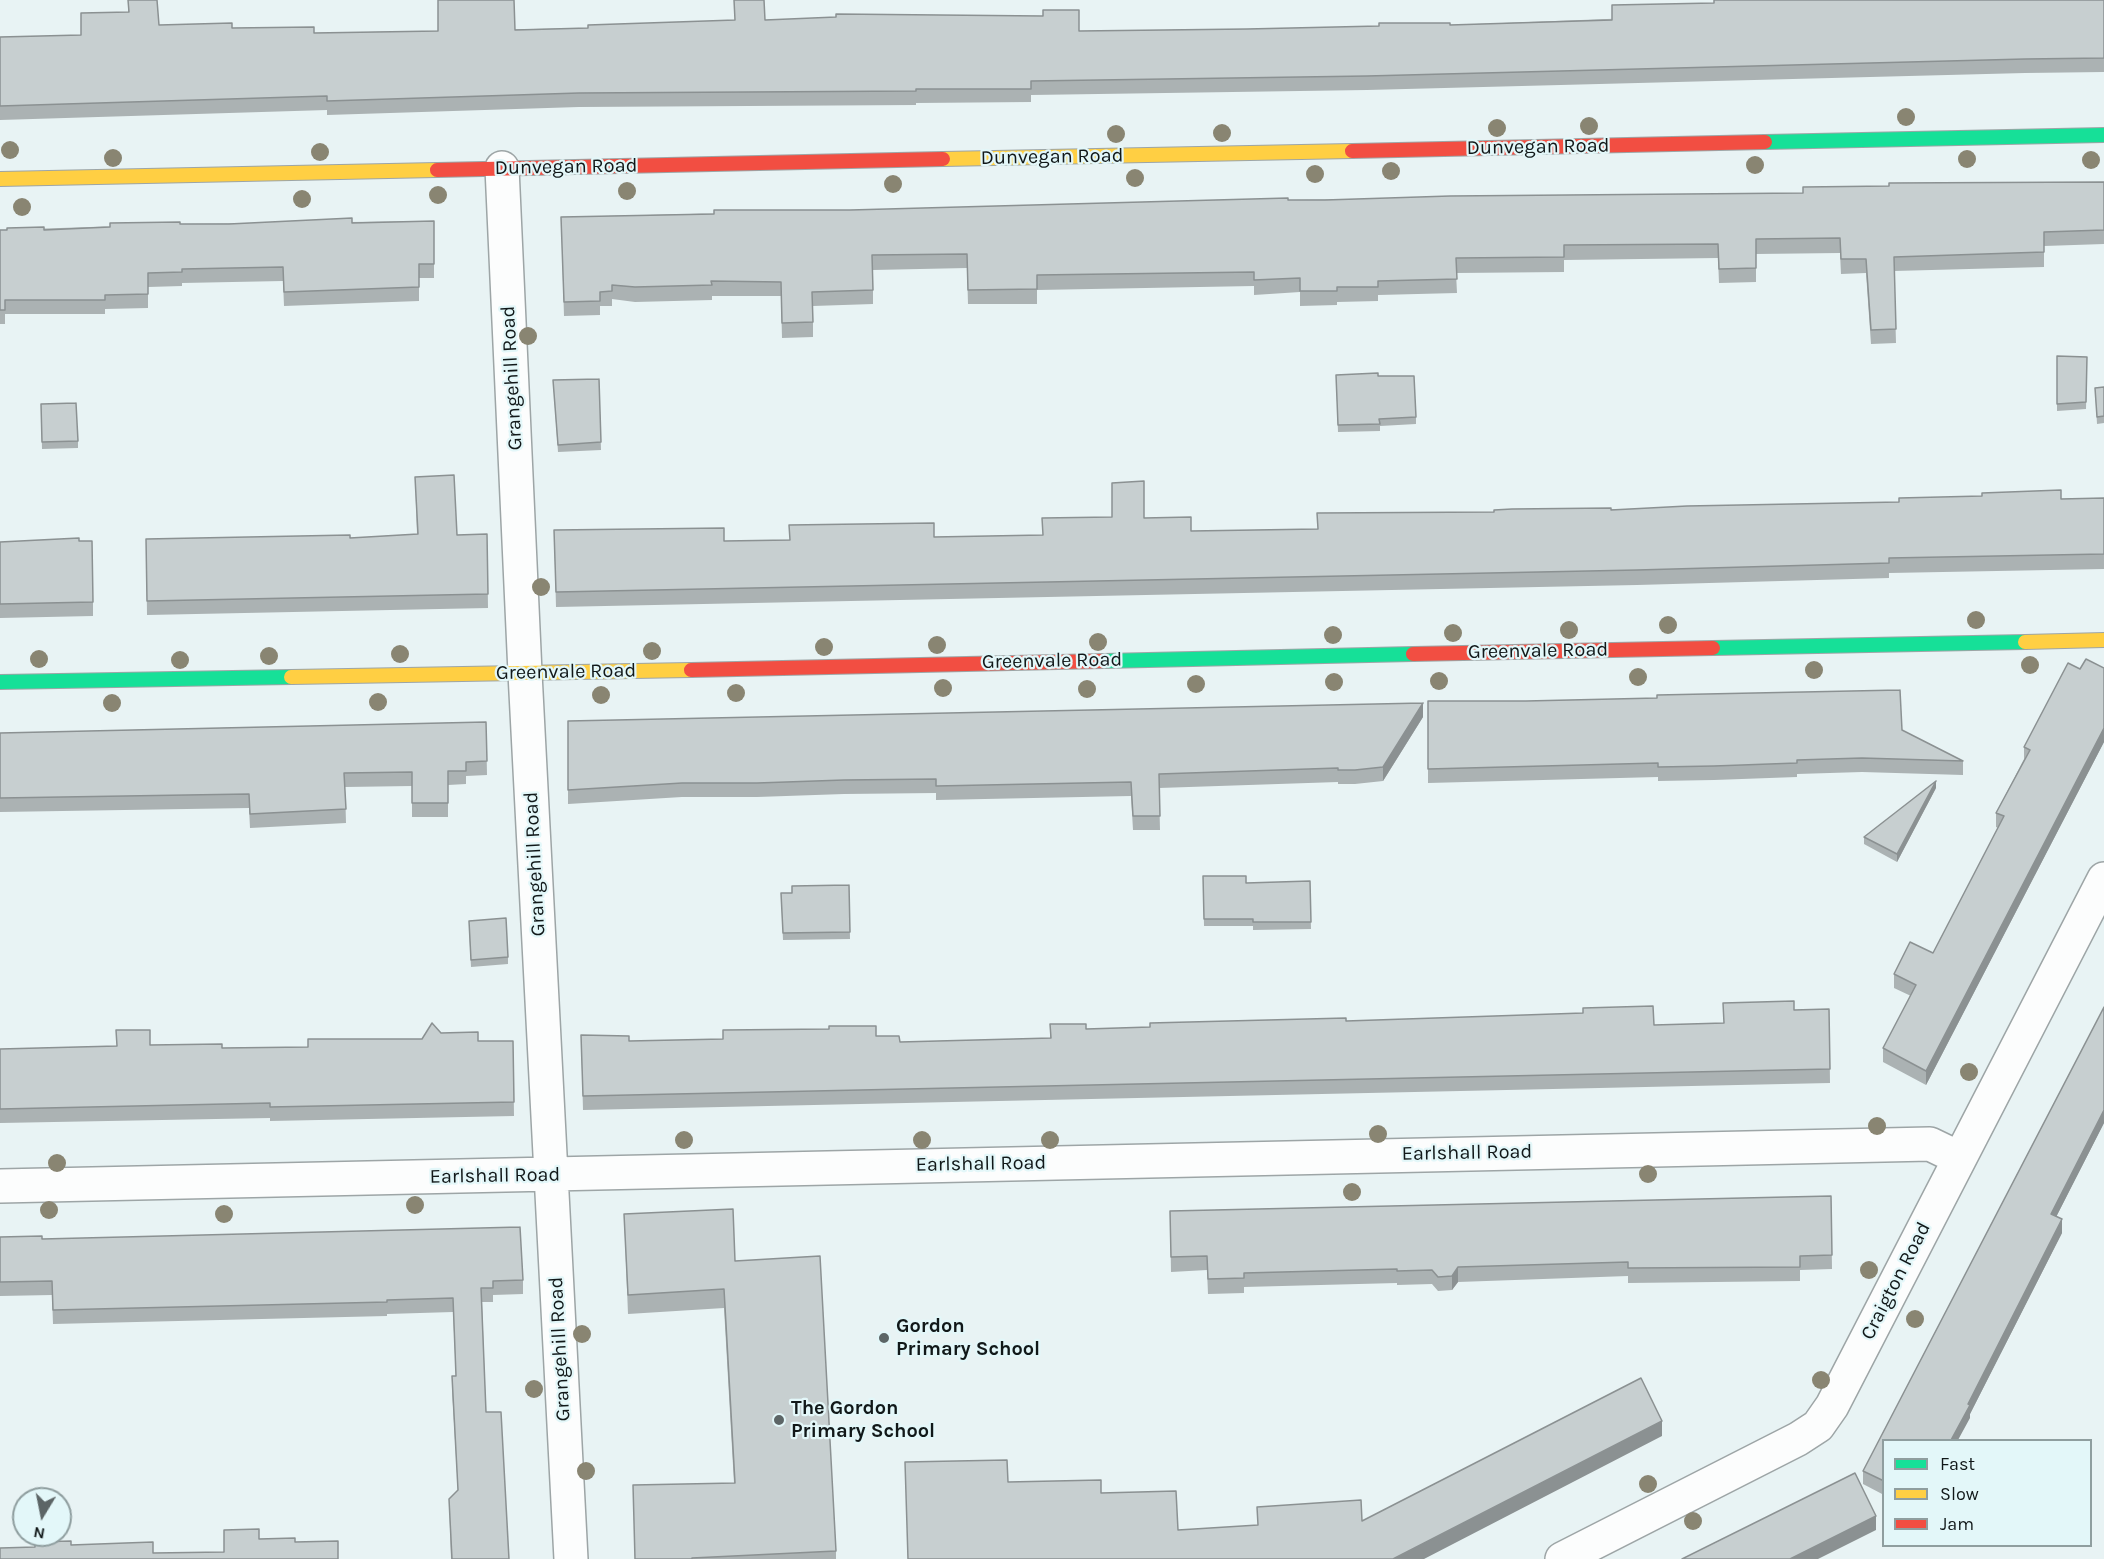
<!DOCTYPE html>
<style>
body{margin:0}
#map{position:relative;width:2104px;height:1559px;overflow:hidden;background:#e8f3f4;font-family:Karla,sans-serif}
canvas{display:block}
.legend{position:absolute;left:1882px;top:1439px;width:210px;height:108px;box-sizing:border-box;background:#e3f7f9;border:2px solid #8f9e9f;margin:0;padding:8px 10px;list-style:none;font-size:18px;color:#111819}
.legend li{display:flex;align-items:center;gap:12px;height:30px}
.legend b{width:30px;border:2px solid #8f9e9f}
.north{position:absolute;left:12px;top:1487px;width:60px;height:60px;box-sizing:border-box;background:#e3f7f9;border:2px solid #8f9e9f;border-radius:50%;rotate:190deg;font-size:16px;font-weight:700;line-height:24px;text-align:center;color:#111819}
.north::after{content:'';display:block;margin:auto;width:21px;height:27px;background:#5c6566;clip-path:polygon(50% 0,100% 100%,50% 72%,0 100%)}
</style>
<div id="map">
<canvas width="2104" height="1559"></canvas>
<ul class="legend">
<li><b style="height:8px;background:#16e098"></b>Fast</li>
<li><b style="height:8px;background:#ffcf43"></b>Slow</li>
<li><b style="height:8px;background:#f24e42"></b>Jam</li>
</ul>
<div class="north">N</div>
</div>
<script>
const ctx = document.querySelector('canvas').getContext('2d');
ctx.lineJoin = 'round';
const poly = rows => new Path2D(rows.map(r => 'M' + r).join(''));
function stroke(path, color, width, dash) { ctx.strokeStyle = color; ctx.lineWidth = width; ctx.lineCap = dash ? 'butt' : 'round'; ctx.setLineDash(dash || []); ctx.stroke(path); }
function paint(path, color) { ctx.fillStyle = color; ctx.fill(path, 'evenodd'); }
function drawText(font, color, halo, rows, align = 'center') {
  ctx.font = font + ' Karla,sans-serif'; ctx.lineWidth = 4.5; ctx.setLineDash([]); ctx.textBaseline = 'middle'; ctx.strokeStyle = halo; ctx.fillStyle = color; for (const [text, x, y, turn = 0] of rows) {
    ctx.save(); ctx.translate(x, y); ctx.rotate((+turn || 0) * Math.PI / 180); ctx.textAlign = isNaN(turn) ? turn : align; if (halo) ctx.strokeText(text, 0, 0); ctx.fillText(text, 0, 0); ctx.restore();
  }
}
const street = poly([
 [502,168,525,673,571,1559],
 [0,1186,1930,1144,1959,1158],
 [1562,1559,1798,1439,1818,1426,1832,1406,2104,879]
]);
const fast = poly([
 [1765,142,2104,135],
 [1713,648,2025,642],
 [1104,661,1413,654],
 [0,682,291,677]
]);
const slow = poly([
 [943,159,1352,151],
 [0,179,437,170],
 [2025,642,2104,640],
 [291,677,691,670]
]);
const jam = poly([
 [1352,151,1765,142],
 [437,170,943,159],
 [1413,654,1713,648],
 [691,670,1104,661]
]);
stroke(street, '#9da5a6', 36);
stroke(fast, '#9da5a6', 16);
stroke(slow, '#9da5a6', 16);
stroke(jam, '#9da5a6', 16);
stroke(street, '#fcfdfd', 33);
stroke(fast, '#16e098', 14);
stroke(slow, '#ffcf43', 14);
stroke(jam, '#f24e42', 14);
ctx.fillStyle = '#898572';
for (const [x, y] of [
 [1906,117],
 [1589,126],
 [1497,128],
 [1222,133],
 [1116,134],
 [10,150],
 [320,152],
 [113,158],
 [1967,159],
 [2091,160],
 [1755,165],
 [1391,171],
 [1315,174],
 [1135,178],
 [893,184],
 [627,191],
 [438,195],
 [302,199],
 [22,207],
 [528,336],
 [541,587],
 [1976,620],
 [1668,625],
 [1569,630],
 [1453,633],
 [1333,635],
 [1098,642],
 [937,645],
 [824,647],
 [652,651],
 [400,654],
 [269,656],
 [39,659],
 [180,660],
 [2030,665],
 [1814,670],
 [1638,677],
 [1439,681],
 [1334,682],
 [1196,684],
 [943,688],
 [1087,689],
 [736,693],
 [601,695],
 [378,702],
 [112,703],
 [1969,1072],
 [1877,1126],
 [1378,1134],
 [684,1140],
 [922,1140],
 [1050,1140],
 [57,1163],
 [1648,1174],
 [1352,1192],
 [415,1205],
 [49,1210],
 [224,1214],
 [1869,1270],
 [1915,1319],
 [582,1334],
 [1821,1380],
 [534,1389],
 [586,1471],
 [1648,1484],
 [1693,1521]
]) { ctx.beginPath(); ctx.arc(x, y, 9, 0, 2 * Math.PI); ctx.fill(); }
paint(poly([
 [128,0,157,0,159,25,232,28,314,33,588,28,735,20,734,0,764,0,765,20,1079,31,1247,29,1450,25,2104,0,2104,72,2025,73,1367,90,1031,95,1031,102,916,103,916,105,579,107,327,115,327,110,0,120,0,37,81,35,128,12],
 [2104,182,2104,244,2044,246,2044,267,1894,271,1896,343,1871,344,1866,273,1841,274,1840,253,1756,254,1756,282,1719,283,1718,258,1564,260,1564,272,1456,273,1457,293,1378,295,1378,301,1337,302,1337,305,1300,306,1300,292,1254,295,1254,286,1037,290,1037,304,968,304,967,268,873,270,873,304,813,306,813,337,782,338,781,296,712,296,712,300,635,302,612,299,612,306,600,306,600,315,564,316,561,217,1288,200,1803,193],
 [434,221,434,278,419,278,419,301,284,306,283,281,182,283,182,286,148,287,148,308,105,309,105,314,5,314,5,324,0,324,0,230,180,224],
 [2057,356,2087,357,2086,409,2057,411],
 [1336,375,1378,376,1416,417,1416,424,1380,426,1380,431,1338,432],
 [599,379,601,450,558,452,553,380],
 [2104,387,2104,423,2097,424,2095,388],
 [41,404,78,441,78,448,42,449],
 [415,477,457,535,487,534,488,608,147,615,146,539,350,538,417,534],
 [2104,498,2104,569,1889,573,1889,578,1637,585,556,607,554,530,724,541,934,537,1043,535,1144,518,1191,531,1317,529,1494,512],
 [79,541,93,602,93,616,0,618,0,542],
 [2104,668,2104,742,1926,1085,1883,1062,1883,1048,1911,996,1894,988,1894,974,1933,953,1998,828,1996,827,1996,813,2024,759,2024,747,2080,669],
 [1428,701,1902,730,1963,761,1963,775,1862,772,1797,774,1797,777,1714,780,1658,781,1658,777,1428,783],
 [1423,717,1383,781,1355,784,1338,784,1338,782,1159,788,1160,830,1133,830,1131,796,936,800,936,793,844,794,757,797,682,797,568,804,568,721],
 [486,722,487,775,466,776,466,784,448,785,448,817,412,817,412,786,345,787,346,823,250,828,249,808,0,812,0,733],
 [1936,788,1897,862,1864,844,1864,837],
 [1203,876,1246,883,1310,881,1311,929,1253,930,1253,926,1204,926],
 [849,885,850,939,783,940,781,893,792,893],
 [469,928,508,957,508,964,471,967],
 [2104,1007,2104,1123,2056,1217,2062,1233,1970,1414,1970,1418,1884,1440,1884,1495,1863,1484,1863,1471],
 [1829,1009,1830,1083,583,1110,581,1035,629,1041,876,1036,900,1042,1050,1038,1050,1024,1086,1029,1346,1021,1654,1025,1723,1023,1794,1010],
 [441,1033,478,1041,513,1041,514,1116,270,1121,270,1118,0,1123,0,1049,150,1045,222,1048,308,1047,422,1039],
 [1831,1196,1832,1269,1800,1270,1800,1281,1628,1283,1628,1276,1458,1282,1452,1290,1438,1291,1432,1284,1397,1285,1397,1283,1244,1287,1244,1293,1208,1294,1207,1270,1171,1272,1170,1211],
 [624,1214,735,1261,836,1551,836,1559,635,1559,734,1483,724,1308,628,1314],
 [0,1237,42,1239,523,1280,523,1294,493,1295,493,1302,482,1302,486,1412,509,1559,451,1559,449,1499,458,1491,452,1390,452,1376,456,1376,453,1312,387,1314,387,1316,53,1324,52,1295,0,1296]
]), '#abb2b3');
paint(poly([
 [1423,703,1423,717,1383,781,1383,767],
 [2104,728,2104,742,1926,1085,1926,1071],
 [1936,781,1936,788,1897,862,1897,854],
 [2104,1110,2104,1123,2051,1227,2051,1214],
 [2062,1219,2062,1233,1970,1414,1970,1418,1958,1440,1951,1440,1968,1404],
 [1458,1267,1458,1282,1452,1290,1452,1276],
 [1662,1421,1662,1436,1424,1559,1393,1559],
 [1876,1516,1876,1530,1818,1559,1790,1559]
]), '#8b9192');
const building = poly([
 [128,0,157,0,159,25,232,23,232,28,314,27,314,33,438,31,438,0,514,0,515,30,588,28,588,25,735,20,734,0,764,0,765,20,836,17,836,14,1043,16,1043,10,1079,10,1079,31,1247,29,1379,26,1379,23,1450,23,1450,25,1612,20,1612,5,1714,3,1714,0,2104,0,2104,58,2025,59,1367,76,1031,81,1031,89,916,89,916,91,579,93,327,101,327,96,0,106,0,37,81,35,81,13,129,12,128,0],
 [2104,182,2104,230,2044,232,2044,252,1894,257,1896,329,1871,330,1866,259,1841,259,1840,238,1756,239,1756,268,1719,269,1718,244,1564,245,1564,257,1456,258,1457,279,1378,281,1378,287,1337,287,1337,291,1300,291,1300,278,1254,280,1254,272,1037,275,1037,289,968,290,967,254,872,255,873,290,812,292,813,322,782,323,781,282,711,281,712,285,635,287,612,285,612,291,600,292,600,301,564,302,561,217,714,214,714,210,850,210,1288,198,1288,200,1325,200,1450,196,1803,193,1803,187,1889,186,1889,183,2104,182],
 [352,218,352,223,434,221,434,264,419,264,419,287,284,292,283,267,182,269,182,272,148,273,148,294,105,295,105,300,5,300,5,310,0,310,0,230,7,230,7,228,44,227,44,230,110,227,110,223,180,222,180,224,229,224,352,218],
 [2057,356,2087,357,2086,402,2057,404,2057,356],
 [1378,373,1378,376,1414,376,1416,417,1379,419,1380,424,1338,425,1336,375,1378,373],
 [599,379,601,442,558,445,553,380,599,379],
 [2104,387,2104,416,2097,417,2095,388,2104,387],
 [76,403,78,441,42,442,41,404,76,403],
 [454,475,457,535,487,534,488,594,147,601,146,539,350,535,350,538,418,534,415,477,454,475],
 [1144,481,1144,518,1191,517,1191,531,1318,529,1317,513,1494,512,1494,510,1512,509,1611,508,1611,510,1687,506,1899,502,1899,498,1982,496,1982,493,2061,490,2061,499,2104,498,2104,554,1889,558,1889,563,1637,570,556,592,554,530,724,528,724,541,790,540,789,525,934,523,934,537,1043,535,1042,518,1112,517,1112,483,1144,481],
 [79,538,79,541,92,541,93,602,0,604,0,542,79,538],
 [2086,659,2104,668,2104,728,1926,1071,1883,1048,1916,985,1894,974,1910,942,1933,953,2004,816,1996,813,2030,750,2024,747,2068,663,2080,669,2086,659],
 [1900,690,1902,730,1963,761,1862,758,1797,760,1797,763,1714,766,1658,767,1658,763,1428,769,1428,701,1526,701,1657,698,1657,695,1900,690],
 [1423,703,1383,767,1355,770,1338,770,1338,768,1159,774,1160,816,1133,816,1131,782,936,786,936,779,844,780,757,783,682,783,568,790,568,721,1423,703],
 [486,722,487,761,466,762,466,771,448,771,448,803,412,803,412,772,344,773,346,809,250,814,249,794,0,798,0,733,486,722],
 [1936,781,1897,854,1864,837,1936,781],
 [1203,876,1246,876,1246,883,1310,881,1311,922,1253,922,1253,919,1204,919,1203,876],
 [849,885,850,932,783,933,781,893,792,893,792,886,849,885],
 [506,918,508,957,471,960,469,921,506,918],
 [1794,1001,1794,1010,1829,1009,1830,1069,583,1096,581,1035,629,1036,629,1041,723,1039,723,1030,829,1029,829,1026,876,1026,876,1036,899,1036,900,1042,1051,1038,1050,1024,1086,1024,1086,1029,1150,1027,1150,1023,1346,1018,1346,1021,1465,1017,1583,1013,1583,1008,1653,1006,1654,1025,1724,1023,1723,1003,1794,1001],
 [2104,1007,2104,1110,2051,1214,2062,1219,1968,1404,1970,1405,1951,1440,1884,1440,1884,1481,1863,1471,2104,1007],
 [432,1023,441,1033,478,1032,478,1041,513,1041,514,1102,270,1107,270,1103,0,1109,0,1049,117,1046,116,1030,150,1030,150,1045,222,1044,222,1048,308,1047,308,1039,422,1039,432,1023],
 [1831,1196,1832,1255,1800,1256,1800,1267,1628,1268,1628,1262,1458,1267,1452,1276,1438,1277,1432,1270,1397,1271,1397,1269,1244,1273,1244,1278,1208,1279,1207,1256,1171,1257,1170,1211,1831,1196],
 [733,1209,735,1261,820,1256,836,1551,692,1558,692,1559,635,1559,633,1485,735,1483,724,1289,628,1295,624,1214,733,1209],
 [520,1227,523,1280,493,1281,493,1288,481,1288,486,1412,501,1412,509,1559,452,1559,449,1499,458,1490,452,1376,456,1376,453,1298,387,1300,387,1302,53,1310,52,1281,0,1282,0,1237,42,1236,42,1239,123,1237,520,1227],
 [1641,1378,1662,1421,1393,1559,908,1559,905,1462,1007,1460,1008,1482,1101,1480,1101,1493,1176,1491,1178,1530,1258,1525,1257,1507,1361,1500,1362,1521,1641,1378],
 [1855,1473,1876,1516,1790,1559,1682,1559,1855,1473],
 [259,1529,259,1539,295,1538,295,1542,338,1541,338,1559,0,1559,0,1548,35,1547,35,1542,71,1541,71,1545,153,1542,153,1553,224,1552,224,1530,259,1529]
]);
paint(building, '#c7cfd0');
stroke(building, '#8b9192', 1.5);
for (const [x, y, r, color] of [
 [884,1338,6,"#5c6566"],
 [779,1420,6,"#5c6566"]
]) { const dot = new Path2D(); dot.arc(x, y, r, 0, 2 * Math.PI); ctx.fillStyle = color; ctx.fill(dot); stroke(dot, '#e3f7f9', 2); }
drawText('20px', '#111819', '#e3f7f9', [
 ["Dunvegan Road",1538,147,-1],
 ["Dunvegan Road",1052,157,-1],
 ["Dunvegan Road",566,167,-1],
 ["Grangehill Road",512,378,-93],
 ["Greenvale Road",1538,651,-1],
 ["Greenvale Road",1052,661,-1],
 ["Greenvale Road",566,672,-1],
 ["Grangehill Road",535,864,-93],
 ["Earlshall Road",1467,1153,-1],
 ["Earlshall Road",981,1164,-1],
 ["Earlshall Road",495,1176,-1],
 ["Craigton Road",1896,1281,-63],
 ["Grangehill Road",560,1349,-93]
]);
drawText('bold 20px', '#111819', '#e3f7f9', [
 ["Gordon",896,1326],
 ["Primary School",896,1349],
 ["The Gordon",791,1408],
 ["Primary School",791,1431]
], 'left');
</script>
